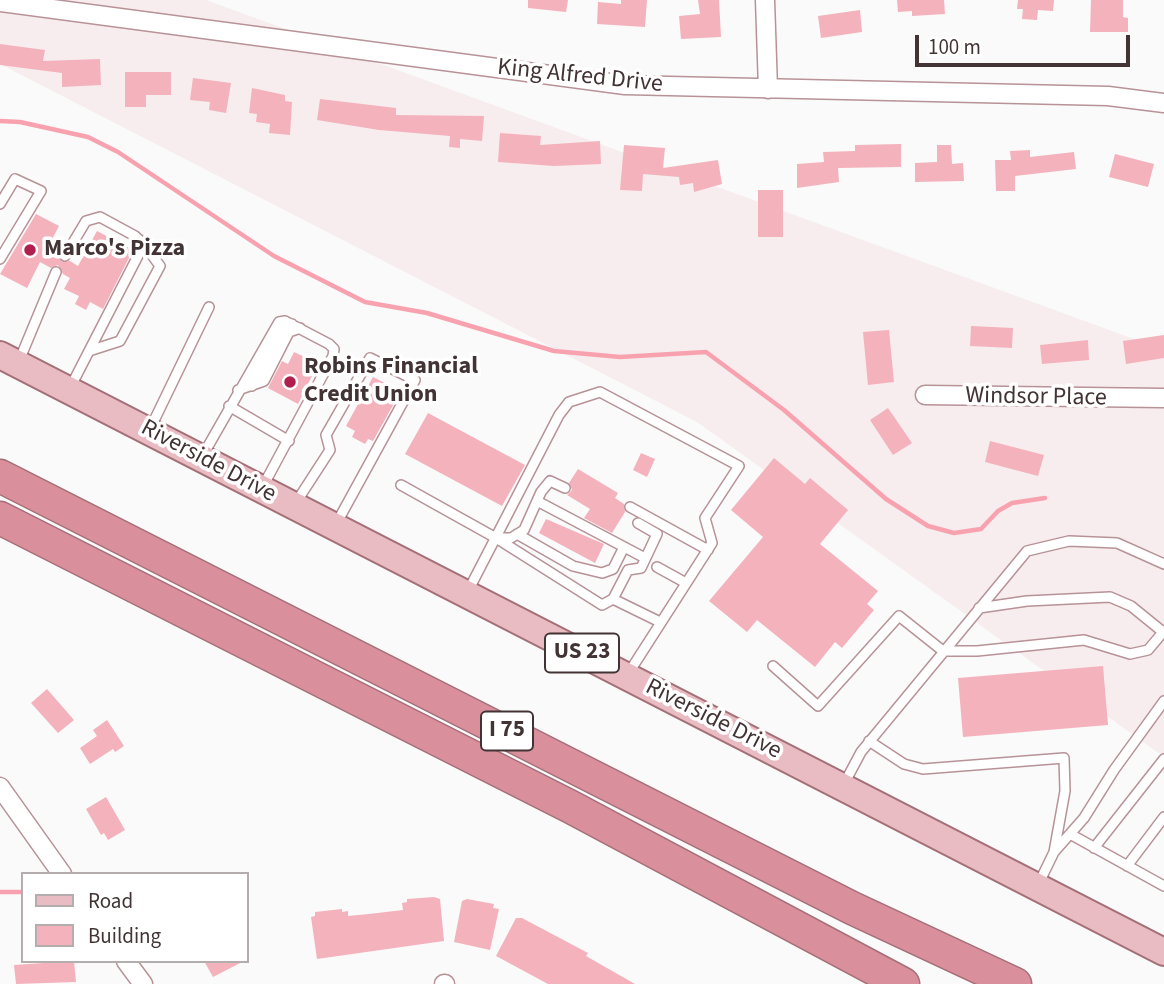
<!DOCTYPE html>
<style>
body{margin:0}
#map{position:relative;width:1164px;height:984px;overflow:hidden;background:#fafafa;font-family:"Source Sans 3",sans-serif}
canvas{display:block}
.legend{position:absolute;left:21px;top:872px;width:228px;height:91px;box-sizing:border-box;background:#fff;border:2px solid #b3adae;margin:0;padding:9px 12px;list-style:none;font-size:21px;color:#423335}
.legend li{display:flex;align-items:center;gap:14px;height:35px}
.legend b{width:35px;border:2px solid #b3adae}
.scale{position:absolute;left:915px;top:35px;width:215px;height:32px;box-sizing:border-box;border:4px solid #423335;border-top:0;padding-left:9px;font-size:21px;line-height:24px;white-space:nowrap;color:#423335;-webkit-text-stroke:5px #fff;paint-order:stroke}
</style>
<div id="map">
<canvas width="1164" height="984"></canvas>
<ul class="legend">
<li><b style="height:9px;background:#e9bcc4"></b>Road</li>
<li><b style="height:19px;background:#f4b2bd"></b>Building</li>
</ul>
<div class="scale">100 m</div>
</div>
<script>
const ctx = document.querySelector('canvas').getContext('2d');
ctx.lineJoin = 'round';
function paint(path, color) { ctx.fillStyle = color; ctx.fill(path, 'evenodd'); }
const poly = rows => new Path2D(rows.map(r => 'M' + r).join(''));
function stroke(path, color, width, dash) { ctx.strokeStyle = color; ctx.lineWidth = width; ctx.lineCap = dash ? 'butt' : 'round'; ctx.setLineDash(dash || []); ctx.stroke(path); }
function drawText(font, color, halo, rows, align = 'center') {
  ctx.font = font + ' "Source Sans 3",sans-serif'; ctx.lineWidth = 7; ctx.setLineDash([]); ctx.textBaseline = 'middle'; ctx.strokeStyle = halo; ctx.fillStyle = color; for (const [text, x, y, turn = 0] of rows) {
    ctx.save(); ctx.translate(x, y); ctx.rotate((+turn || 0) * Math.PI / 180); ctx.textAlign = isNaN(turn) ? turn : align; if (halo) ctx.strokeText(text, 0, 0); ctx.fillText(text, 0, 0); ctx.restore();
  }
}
paint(poly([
 [0,0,206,0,1164,350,1164,757,697,422,0,64]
]), '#f7edee');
stroke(poly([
 [0,121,20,122,88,137,118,152,274,256,365,302,427,313,554,351,620,357,706,352,784,410,886,499,928,526,954,533,981,529,998,511,1012,503,1045,498],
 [0,892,23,892]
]), '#f8a2b0', 4.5);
paint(poly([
 [528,0,568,0,566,12,528,8],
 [621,0,647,0,645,27,597,24,598,2,621,4],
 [698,0,719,0,721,37,681,39,679,16,700,14],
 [897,0,944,0,945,14,912,16,912,11,898,12],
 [1018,0,1054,0,1053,11,1038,10,1037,20,1022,19,1023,9,1017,9],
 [1091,0,1123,0,1123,17,1128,18,1128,32,1090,32],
 [860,10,862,32,821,38,818,16],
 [0,44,45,50,43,61,100,59,101,85,62,87,62,73,0,65],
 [125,72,171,72,171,95,146,95,146,107,125,107],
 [193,78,231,83,226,113,209,110,210,102,190,100],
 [252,88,285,95,285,101,292,102,290,135,269,133,270,124,256,122,257,114,249,113],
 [320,99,396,108,396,115,484,116,482,141,460,139,460,148,449,147,450,136,379,130,317,120],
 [500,133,541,136,540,145,600,141,601,164,554,166,498,162],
 [901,144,901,167,838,168,839,182,797,188,797,164,824,162,823,152,855,151,855,145],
 [624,145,665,148,663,168,718,160,722,184,694,192,693,183,680,185,679,177,643,174,642,191,620,190],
 [937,145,951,145,952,164,963,163,964,181,915,182,915,163,937,162],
 [1030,150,1030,157,1074,152,1076,169,1015,176,1015,191,996,191,995,160,1011,160,1010,151],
 [1115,154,1154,164,1148,187,1109,177],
 [758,190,783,190,783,237,758,237],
 [36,214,59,226,47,249,58,255,62,262,70,261,78,266,97,231,133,250,103,309,90,302,86,310,75,304,79,296,64,289,70,278,63,274,58,265,51,268,40,262,27,288,0,274],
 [971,326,1013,328,1012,348,970,346],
 [889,330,894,382,868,385,863,332],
 [1164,335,1164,358,1126,364,1123,341],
 [1088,340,1089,360,1042,364,1040,345],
 [294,352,313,361,307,373,312,376,298,404,268,388,282,361,288,364],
 [373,377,401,391,373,441,368,439,365,444,352,437,355,431,346,426],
 [888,408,912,443,893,455,870,420],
 [428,413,525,465,502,506,405,454],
 [990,441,1044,455,1038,476,985,462],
 [641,453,655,459,647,477,633,470],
 [774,458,805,484,810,478,848,510,820,544,878,591,867,604,874,610,842,648,835,642,815,667,757,620,747,632,709,601,763,537,731,510],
 [578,469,618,493,615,498,624,504,625,512,612,533,584,518,590,509,567,495,572,490,569,483],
 [546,519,604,544,595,563,539,533],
 [1103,666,1108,725,963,737,958,678],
 [47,689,74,720,58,733,31,703],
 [107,720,124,746,115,752,113,749,90,764,80,748,97,736,93,730],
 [106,797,125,830,108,840,104,833,101,835,86,809],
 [434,897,440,899,444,941,317,959,311,917,315,916,315,912,342,909,342,912,348,911,348,916,369,914,403,910,402,903,407,902,407,899],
 [467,899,494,904,493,908,499,909,490,950,454,942,462,901],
 [516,918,522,918,588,953,586,956,635,984,548,984,496,956],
 [74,961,76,982,16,984,14,965],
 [204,961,244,961,213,977]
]), '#f4b2bd');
const lane = poly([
 [0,204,15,179,41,191,0,259],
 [65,256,86,221,100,217,135,236,144,244,70,388],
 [89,351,120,341,160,266,144,244],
 [19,361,56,272],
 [252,386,282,329,292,324],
 [238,390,264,381,289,332,300,328],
 [229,406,289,441],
 [150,429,209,307],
 [203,455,279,322,285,321,329,344,334,349,333,356,262,488],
 [401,485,496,538,602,605,613,599,628,570,641,568,657,534,638,523],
 [537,501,645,558],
 [295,504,330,450,326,435,370,358,415,380,335,526],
 [630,507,708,550],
 [517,534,573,566,602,573,613,569,623,549],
 [499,538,511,538,524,530,541,492,550,481,565,488],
 [657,567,686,583],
 [467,593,559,415,569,402,600,392,739,466,705,518,712,543,628,674],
 [613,599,660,622],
 [979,608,1027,601,1110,597,1131,606,1163,632],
 [773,666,818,706,899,616,943,651,977,651,1084,640,1130,654,1148,650,1164,631],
 [869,741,904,764,923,769,1064,758,1065,791,1054,852],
 [844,784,861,752,1027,551,1069,541,1117,543,1164,564],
 [1070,834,1164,886],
 [1094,848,1164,759],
 [1127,866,1164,817],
 [1038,885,1054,852,1084,818,1114,770,1164,701]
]);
const street = poly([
 [765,0,768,89],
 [0,2,625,85,1108,96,1164,103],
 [925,395,1164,398],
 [0,787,62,874],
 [126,961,143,984],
 [444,984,445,984]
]);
const primary = poly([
 [0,355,1164,952]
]);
const highway = poly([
 [0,476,852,908,1015,984],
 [0,518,571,807,903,984]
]);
stroke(lane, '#b79297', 12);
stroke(street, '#b79297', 21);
stroke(primary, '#a56f78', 30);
stroke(highway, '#a56f78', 35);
stroke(lane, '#fff', 9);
stroke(street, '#fff', 18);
stroke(primary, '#e9bcc4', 26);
stroke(highway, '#da8f9c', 32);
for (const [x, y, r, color] of [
 [30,250,7,"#b01f4e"],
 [290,382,7,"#b01f4e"]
]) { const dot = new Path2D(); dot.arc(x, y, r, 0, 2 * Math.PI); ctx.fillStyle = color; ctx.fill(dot); stroke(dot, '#fff', 2.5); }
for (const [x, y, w] of [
 [582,653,74],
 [507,731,52]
]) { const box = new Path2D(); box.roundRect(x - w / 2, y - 19.5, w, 39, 5); ctx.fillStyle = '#fff'; ctx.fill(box); stroke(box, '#423335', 2); }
drawText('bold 23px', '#423335', null, [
 ["US 23",582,653],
 ["I 75",507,731]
]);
drawText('24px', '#423335', '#fff', [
 ["King Alfred Drive",580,77,6],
 ["Windsor Place",1036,398,1],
 ["Riverside Drive",208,462,28],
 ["Riverside Drive",713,720,27]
]);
drawText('bold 24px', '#423335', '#fff', [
 ["Marco's Pizza",44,250],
 ["Robins Financial",304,368],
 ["Credit Union",304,396]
], 'left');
</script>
